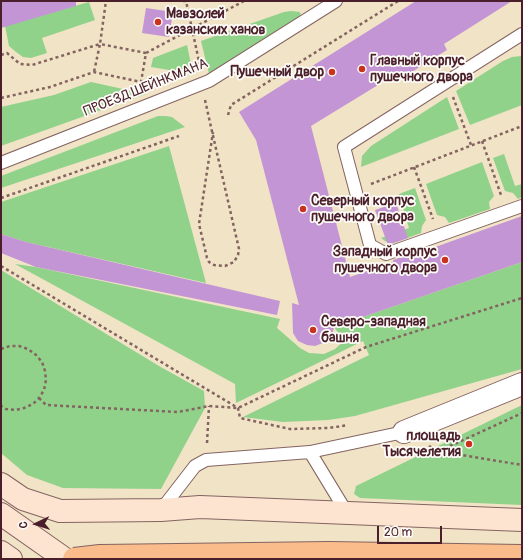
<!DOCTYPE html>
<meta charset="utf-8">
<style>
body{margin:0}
#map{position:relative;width:523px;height:560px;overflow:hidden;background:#f1e3c6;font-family:Pangolin,sans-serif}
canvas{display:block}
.frame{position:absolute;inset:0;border:2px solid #4a1f2b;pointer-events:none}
.north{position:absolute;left:16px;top:504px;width:40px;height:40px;-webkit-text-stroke:3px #fdfcf7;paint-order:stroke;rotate:266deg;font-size:11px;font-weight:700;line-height:16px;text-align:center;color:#4a1f2b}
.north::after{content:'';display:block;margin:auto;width:14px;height:18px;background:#4a1f2b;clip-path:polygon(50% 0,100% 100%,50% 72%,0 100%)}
.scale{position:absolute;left:377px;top:526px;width:65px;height:18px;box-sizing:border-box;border:2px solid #4a1f2b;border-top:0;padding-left:5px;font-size:12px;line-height:14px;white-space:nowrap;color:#4a1f2b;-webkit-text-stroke:3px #fdfcf7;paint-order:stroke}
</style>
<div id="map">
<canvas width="523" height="560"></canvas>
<div class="frame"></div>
<div class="north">С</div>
<div class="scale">20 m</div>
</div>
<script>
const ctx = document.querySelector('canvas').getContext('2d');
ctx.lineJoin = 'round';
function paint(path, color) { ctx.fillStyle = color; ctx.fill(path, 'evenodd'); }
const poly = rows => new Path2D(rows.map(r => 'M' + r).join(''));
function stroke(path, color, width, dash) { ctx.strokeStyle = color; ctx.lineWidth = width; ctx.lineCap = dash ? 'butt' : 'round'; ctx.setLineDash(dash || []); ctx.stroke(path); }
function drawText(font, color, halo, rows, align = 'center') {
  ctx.font = font + ' Pangolin,sans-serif'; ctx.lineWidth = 3.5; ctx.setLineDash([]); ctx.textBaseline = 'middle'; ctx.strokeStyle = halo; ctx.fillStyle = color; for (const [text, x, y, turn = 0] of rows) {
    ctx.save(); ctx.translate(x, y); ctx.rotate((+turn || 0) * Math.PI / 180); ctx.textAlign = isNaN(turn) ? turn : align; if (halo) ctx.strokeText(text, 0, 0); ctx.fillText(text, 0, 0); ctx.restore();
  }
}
paint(poly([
 [89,2,95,20,42,38,47,53,31,58,23,57,16,52,9,46,5,26],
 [291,11,300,12,301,17,209,74,201,41,284,12],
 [187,45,193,74,151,67,153,58],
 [521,56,522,56,522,105,470,125,456,91,503,61,512,57],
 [91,82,146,94,1,146,1,107,54,95],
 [447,97,459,129,361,167,362,156,371,146],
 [158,116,166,116,172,117,185,127,1,188,1,176],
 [169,146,206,283,26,242,1,234,1,202],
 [504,154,515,186,522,184,522,197,518,199,513,193,505,191,493,158],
 [482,162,494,196,489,202,490,209,449,223,445,217,437,215,426,184],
 [415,188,426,220,422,226,421,233,396,242,391,243,385,241,381,238,409,228,399,194],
 [522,262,522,369,355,416,328,420,283,422,243,417,369,355,363,341,236,403,235,384,15,264,36,267,280,319,277,328,300,348,309,353,324,354,335,349,344,341,334,327],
 [1,270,159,366,204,391,205,408,161,489,63,488,27,475,1,453],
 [522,405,522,505,360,498,354,494,356,486]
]), '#90d28a');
paint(poly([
 [1,1,76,1,76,6,1,28],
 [416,1,512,1,444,44,447,50,424,64,400,80,396,74,311,126,350,277,393,262,393,260,413,253,413,255,522,216,522,262,334,327,331,339,323,343,315,346,307,345,298,341,293,333,292,303,299,305,256,140,239,112],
 [146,8,173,12,169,37,142,33],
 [396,203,408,238,388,245,375,210],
 [1,234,26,242,280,301,277,315,36,267,1,253]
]), '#c395d5');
const lane = poly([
 [522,34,344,147,370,245,386,254,522,206],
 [1,163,209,81,336,1],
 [310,452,404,432],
 [161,510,195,466,206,460,310,452,347,513]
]);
const street = poly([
 [404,432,522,384]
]);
const secondary = poly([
 [1,484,23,499,60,511,161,510,200,507,522,520],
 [1,514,65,559],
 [1,552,11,559]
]);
const primary = poly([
 [329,553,522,556]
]);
stroke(lane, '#846461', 14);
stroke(street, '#846461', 24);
stroke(secondary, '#846461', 24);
stroke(primary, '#846461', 24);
stroke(poly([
 [183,1,186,1,200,66],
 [146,53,244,1],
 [1,55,7,53,20,64,32,65,100,44,106,1],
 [453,97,471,145],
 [1,98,50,87,94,72,141,82,146,53,100,44,94,72],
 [205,100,211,127,239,249,238,255,234,262,225,266,214,265,209,262,207,258,199,224,213,132],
 [228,115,231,105,398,1],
 [482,141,501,195],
 [414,167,433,219],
 [371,184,522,126],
 [1,198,179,136],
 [1,266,238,408,240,418,290,429,329,428,348,425],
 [1,349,10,346,19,346,28,349,36,355,42,362,45,371,46,380,44,390,39,398,33,404,24,408,16,410,6,409,1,406],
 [39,398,46,405,178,412,209,406,238,408,366,347,522,298],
 [207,443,209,406],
 [429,446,438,451,522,465],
 [439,451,522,413]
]), '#846461', 2.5, [3, 3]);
stroke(lane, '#fff', 12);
stroke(street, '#fff', 22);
stroke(secondary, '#fde4d1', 22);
stroke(primary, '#fabc8b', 22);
const primaryBridge = poly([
 [74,559,100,556,329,553]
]);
stroke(primaryBridge, '#846461', 24, []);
stroke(primaryBridge, '#fabc8b', 22);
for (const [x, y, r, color] of [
 [158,22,4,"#c8321e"],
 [362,69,4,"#c8321e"],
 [332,72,4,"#c8321e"],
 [303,209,4,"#c8321e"],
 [445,260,4,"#c8321e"],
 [313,330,4,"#c8321e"],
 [469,444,4,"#c8321e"]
]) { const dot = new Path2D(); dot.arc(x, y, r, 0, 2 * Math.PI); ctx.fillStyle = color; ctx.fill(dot); stroke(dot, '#fdfcf7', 1.5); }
drawText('bold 14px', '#4a1f2b', '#fdfcf7', [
 ["Мавзолей",166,14],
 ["казанских ханов",166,30],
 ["Главный корпус",370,61],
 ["пушечного двора",370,77],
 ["Пушечный двор",324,72,"right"],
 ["Северный корпус",311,201],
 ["пушечного двора",311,217],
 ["Западный корпус",437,252,"right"],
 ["пушечного двора",437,268,"right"],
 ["Северо-западная",321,322],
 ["башня",321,338],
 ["площадь",461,436,"right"],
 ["Тысячелетия",461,452,"right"]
], 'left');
drawText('14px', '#4a1f2b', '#fdfcf7', [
 ["ПРОЕЗД ШЕЙНКМАНА",146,88,-22]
]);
</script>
